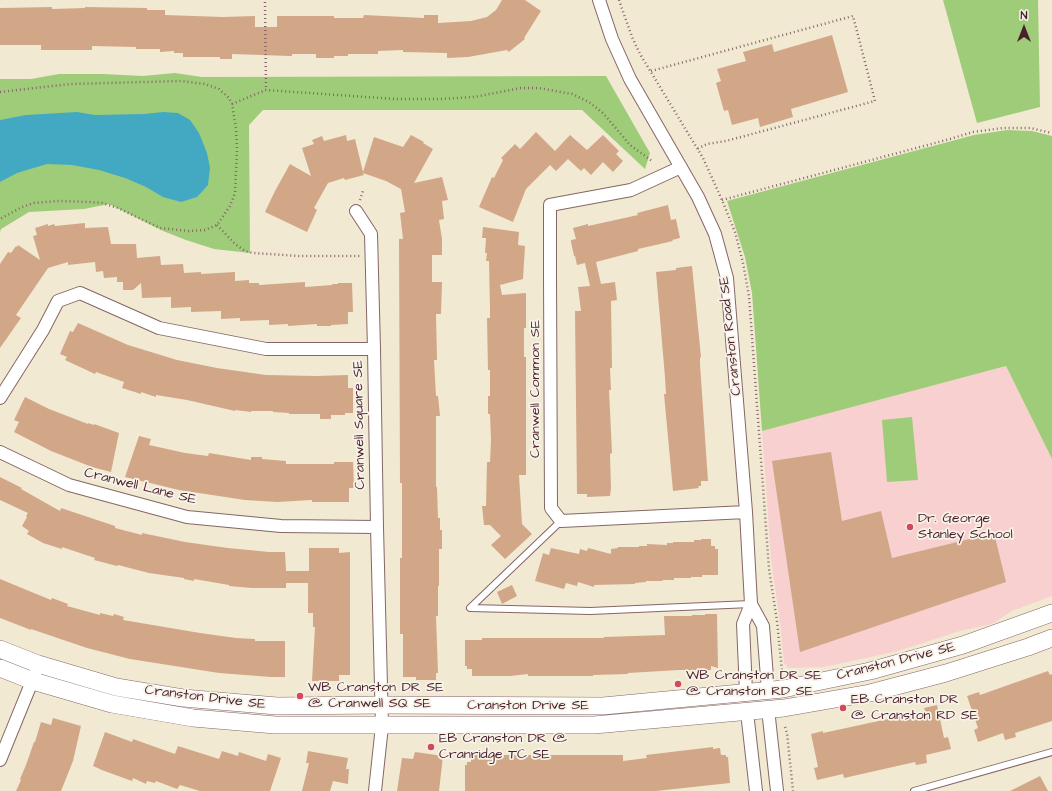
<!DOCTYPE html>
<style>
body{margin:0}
#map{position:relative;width:1052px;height:791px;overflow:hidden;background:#f2e9d3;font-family:"Architects Daughter",sans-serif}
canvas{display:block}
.north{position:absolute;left:1004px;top:8px;width:40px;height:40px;-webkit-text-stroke:3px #f7f3e8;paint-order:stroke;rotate:0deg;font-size:11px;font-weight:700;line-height:16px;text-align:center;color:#4a1f2b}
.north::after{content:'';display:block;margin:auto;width:14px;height:18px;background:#4a1f2b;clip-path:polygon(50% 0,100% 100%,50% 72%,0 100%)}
</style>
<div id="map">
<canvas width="1052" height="791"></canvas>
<div class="north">N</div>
</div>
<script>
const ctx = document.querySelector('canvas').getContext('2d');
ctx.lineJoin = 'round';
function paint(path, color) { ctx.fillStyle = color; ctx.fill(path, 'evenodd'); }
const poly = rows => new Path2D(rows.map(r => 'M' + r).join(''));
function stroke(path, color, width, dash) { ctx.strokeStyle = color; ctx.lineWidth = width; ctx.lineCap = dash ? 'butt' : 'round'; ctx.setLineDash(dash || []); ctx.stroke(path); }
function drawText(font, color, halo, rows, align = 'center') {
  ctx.font = font + ' "Architects Daughter",sans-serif'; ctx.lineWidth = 3.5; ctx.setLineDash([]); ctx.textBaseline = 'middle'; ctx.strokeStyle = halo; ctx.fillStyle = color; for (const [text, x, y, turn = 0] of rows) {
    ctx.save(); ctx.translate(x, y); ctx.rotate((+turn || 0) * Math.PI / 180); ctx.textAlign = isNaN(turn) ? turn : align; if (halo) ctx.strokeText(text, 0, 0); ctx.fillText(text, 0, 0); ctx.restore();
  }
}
paint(poly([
 [1006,366,1052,459,1052,596,1012,611,992,624,960,631,898,651,824,667,788,668,784,663,781,631,771,558,762,431]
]), '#f7d0cf');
paint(poly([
 [943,0,1038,0,1040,107,977,123],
 [175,73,202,77,606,76,650,153,645,169,582,110,263,110,249,125,250,253,214,249,186,240,163,231,109,204,84,209,29,212,1,229,0,232,0,79,31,79,59,74,103,74,143,76],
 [1007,130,1032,131,1052,136,1052,459,1006,366,762,431,752,293,745,257,727,201,974,135],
 [912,417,918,480,887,482,882,420]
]), '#9fcc79');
paint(poly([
 [77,112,95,115,144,114,163,112,178,113,190,120,199,133,207,153,210,168,208,185,197,197,181,202,163,197,146,187,125,178,99,170,72,165,47,164,17,173,0,182,0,120,26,115]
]), '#43a9c3');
paint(poly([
 [502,0,525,0,541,11,524,38,525,39,510,51,509,52,507,50,468,57,447,58,447,53,403,52,403,50,378,51,378,54,348,54,348,56,334,56,334,58,316,58,316,54,292,54,292,56,290,56,232,54,232,59,220,59,220,57,183,57,183,53,174,53,174,51,160,52,160,49,136,49,136,47,92,46,92,50,41,50,41,45,0,45,0,8,52,7,52,9,85,8,85,7,147,8,147,10,165,10,165,15,223,17,255,16,255,27,277,27,277,16,334,16,334,18,363,18,364,15,424,18,424,15,438,15,438,23,471,21,487,17,496,10],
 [832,35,848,92,791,109,793,117,760,127,758,118,732,125,728,110,724,111,716,83,721,81,717,69,746,61,743,52,772,44,774,52],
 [536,132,555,151,570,135,587,150,603,135,619,151,616,154,623,161,613,172,603,162,591,175,584,168,581,171,568,159,556,171,550,165,526,189,513,222,479,207,492,177,494,178,503,160,501,158,515,144,520,149],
 [346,135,347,141,355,139,363,172,374,137,403,147,411,135,424,142,423,143,433,149,414,183,442,177,448,200,442,201,444,219,439,220,442,239,442,255,432,255,432,282,442,282,441,314,436,314,437,360,434,360,436,396,438,396,440,416,436,416,436,487,437,487,438,518,440,518,440,530,442,530,442,549,439,549,439,586,438,586,438,616,436,616,438,673,436,673,436,680,416,680,416,677,403,677,403,634,400,634,400,558,402,558,402,483,400,483,399,239,403,239,400,213,405,212,401,189,386,181,363,173,364,175,345,180,344,178,328,183,314,208,317,210,307,232,265,212,275,191,290,164,311,176,302,148,314,144,312,140,322,136,324,141],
 [668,205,671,220,676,219,680,238,672,240,673,241,638,249,638,251,596,262,601,284,615,282,617,300,611,301,612,368,610,368,611,390,609,390,612,453,610,454,611,488,610,496,587,497,587,494,577,494,575,311,581,311,578,287,590,286,585,263,577,265,575,256,574,256,571,242,571,240,576,239,573,228,588,224,588,226,638,215,637,213],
 [85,223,85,228,108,227,111,244,136,244,137,258,160,256,161,265,183,264,184,273,201,272,201,274,235,272,235,281,249,280,249,283,259,283,259,285,305,282,305,287,332,285,332,284,338,284,338,283,352,283,353,312,348,312,348,324,331,325,331,326,317,326,317,324,288,326,288,324,269,325,269,320,240,321,240,318,221,319,221,311,191,312,191,307,171,308,171,297,142,298,141,283,133,290,123,290,123,282,117,282,117,277,104,278,103,271,96,272,95,262,68,265,68,262,48,268,16,315,21,318,0,348,0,264,8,252,11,253,16,246,17,247,18,245,40,260,33,236,37,235,35,228,48,224,48,226,54,224,55,226],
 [483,227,519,232,518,245,525,246,523,279,500,285,502,295,526,293,526,328,524,328,524,357,526,357,526,475,519,475,522,524,532,534,505,559,491,545,501,536,490,525,484,525,482,506,486,506,487,462,490,462,491,440,490,414,488,414,488,396,490,396,490,370,488,370,487,318,490,318,490,310,489,261,486,261,487,253,485,253,486,238,482,238],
 [692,266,701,357,700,358,700,364,708,481,701,481,701,486,698,486,699,488,673,491,664,394,666,394,665,377,656,272,676,270,676,268],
 [78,323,128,345,177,360,217,368,266,375,316,376,348,375,348,388,353,388,353,413,345,413,345,415,331,415,331,419,320,419,320,414,289,414,289,413,273,412,273,411,251,411,251,412,235,410,235,411,187,400,156,395,156,397,141,392,141,394,122,388,124,382,96,372,95,374,65,360,67,357,60,354,70,331,73,332],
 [25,397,49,409,88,424,88,423,94,425,94,424,119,433,111,472,92,467,51,451,14,432,19,422,14,420],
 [139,436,151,439,149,445,185,453,208,456,209,453,251,460,251,457,262,457,262,459,286,461,286,464,334,464,334,462,353,462,354,486,353,488,349,488,349,502,312,502,312,500,277,502,245,500,179,490,125,477],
 [831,452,842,521,881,511,892,558,994,533,1006,582,800,652,772,461],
 [0,477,22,488,21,489,60,511,61,508,115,526,115,528,142,535,142,533,185,542,228,548,269,552,285,552,286,571,309,571,309,548,339,548,339,553,350,552,350,675,339,675,339,681,312,681,315,627,313,627,313,613,308,613,308,583,286,583,286,588,252,588,229,586,229,585,194,579,194,581,184,579,184,578,149,573,118,565,117,566,94,560,95,558,62,547,62,549,43,543,27,534,29,531,22,526,27,517,26,516,28,513,0,500],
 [701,539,711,539,711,546,715,546,715,549,718,549,718,575,702,575,702,577,691,577,691,578,674,578,674,580,663,580,662,581,646,581,646,582,635,583,635,584,594,585,594,587,578,582,577,586,566,583,564,589,535,581,543,553,549,555,551,548,579,554,580,549,587,551,588,548,611,554,611,549,618,548,618,547,639,547,639,546,647,546,647,544,667,545,667,543,673,543,673,542,694,542,694,540,701,540],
 [0,579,51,600,52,598,68,604,67,606,100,615,100,613,113,616,114,614,124,617,123,620,200,633,236,638,255,639,255,641,285,641,285,677,271,677,219,673,130,659,87,648,31,629,31,630,0,618],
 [512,585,517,596,502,604,497,592],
 [705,614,717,614,718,668,711,666,711,670,679,670,628,673,628,674,593,675,593,676,528,676,528,674,510,676,472,676,472,669,467,669,467,666,465,666,465,640,482,640,482,638,604,638,604,637,665,635,664,616,692,616,692,615,705,615],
 [1048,671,1050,675,1052,674,1052,721,1015,733,1016,737,1005,740,1003,733,978,742,974,730,978,728,967,696,979,692,980,695],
 [937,705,944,738,948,737,951,749,926,755,927,763,916,765,915,762,844,778,843,774,817,780,814,768,818,767,811,734,823,731,823,733,925,711,924,708],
 [53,718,81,726,73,761,61,791,16,791,21,780,20,779,26,765,34,742,35,742,41,722,51,725],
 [105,732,132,742,133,739,175,754,178,746,219,759,222,751,238,756,239,752,266,761,268,754,281,758,270,791,200,791,180,785,177,789,156,781,155,783,147,781,146,784,133,778,132,781,99,769,100,769,93,766],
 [713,747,713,749,720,748,721,755,726,755,726,757,728,757,730,783,656,791,465,791,465,765,467,765,467,762,471,762,471,755,623,755,623,761,647,758,646,755],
 [308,751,348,758,346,769,349,769,348,784,333,781,330,791,302,791,309,763,306,763],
 [415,752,443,756,439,791,397,791,402,758,413,759],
 [1040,776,1048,791,1010,791]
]), '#d1a788');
const lane = poly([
 [561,521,470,608,590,611,751,604],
 [914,791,1052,752]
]);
const street = poly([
 [599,0,612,39,630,79,698,197,715,234,727,278,746,512,751,604,763,626,768,690],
 [681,167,631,190,550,205,550,275,551,508,561,521,746,512],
 [356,211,371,234,374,349],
 [0,398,43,330,58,301,80,293,159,328,266,349,374,349,377,527,382,726,375,791],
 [0,452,69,485,187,517,281,526,377,527],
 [746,692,743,624,751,604],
 [768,709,777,791],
 [747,712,756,791],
 [0,760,35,674]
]);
const secondary = poly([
 [0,649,38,664,116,687,183,698,277,706,381,705,603,706,783,689,870,671,963,645,1052,613],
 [0,668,33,681,112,704,193,718,275,725,594,725,784,708,870,693,946,673,1028,647,1052,638]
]);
stroke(lane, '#856666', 8);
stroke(street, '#856666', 14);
stroke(secondary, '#856666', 18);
stroke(poly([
 [619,0,632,37,640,54,703,158,722,200,735,232,743,263,749,296,769,569,777,621,782,671],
 [265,2,266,90],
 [651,71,853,16,875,101,726,141,707,144,697,149],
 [0,92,70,84,181,81,205,84,219,89,229,98,232,104,236,128,237,149,235,193,230,206,217,225,205,230,189,231,160,228,118,208,102,203,90,202,58,201,34,203,22,207,0,219],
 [232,104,266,90,395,99,442,99,474,97,521,88,539,88,572,94,589,102,603,113,630,145,652,161],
 [360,200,363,191],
 [722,200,950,139,973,132,1003,128,1030,128,1052,133],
 [217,225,235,244,245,251,253,253,300,256,360,256],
 [785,727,787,733,793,791]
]), '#856666', 2.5, [1, 3]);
stroke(lane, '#fff', 6);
stroke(street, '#fff', 12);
stroke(secondary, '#fff', 17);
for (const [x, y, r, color] of [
 [910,527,4,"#d1495b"],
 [678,684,4,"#d1495b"],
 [300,696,4,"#d1495b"],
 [843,708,4,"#d1495b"],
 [431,747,4,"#d1495b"]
]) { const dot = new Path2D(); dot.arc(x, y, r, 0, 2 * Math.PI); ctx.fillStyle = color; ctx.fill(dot); stroke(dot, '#f7f3e8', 1.5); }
drawText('14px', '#4a1f2b', '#f7f3e8', [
 ["Cranston Road SE",731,336,-96],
 ["Cranwell Common SE",536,389,-90],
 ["Cranwell Square SE",360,425,-91],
 ["Cranwell Lane SE",140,487,14],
 ["Cranston Drive SE",896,662,-14],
 ["Cranston Drive SE",205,698,7],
 ["Cranston Drive SE",528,706]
]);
drawText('14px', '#4a1f2b', '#f7f3e8', [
 ["Dr. George",918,519],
 ["Stanley School",918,535],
 ["WB Cranston DR SE",686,676],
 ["@ Cranston RD SE",686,692],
 ["WB Cranston DR SE",308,688],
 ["@ Cranwell SQ SE",308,704],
 ["EB Cranston DR",851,700],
 ["@ Cranston RD SE",851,716],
 ["EB Cranston DR @",439,739],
 ["Cranridge TC SE",439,755]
], 'left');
</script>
